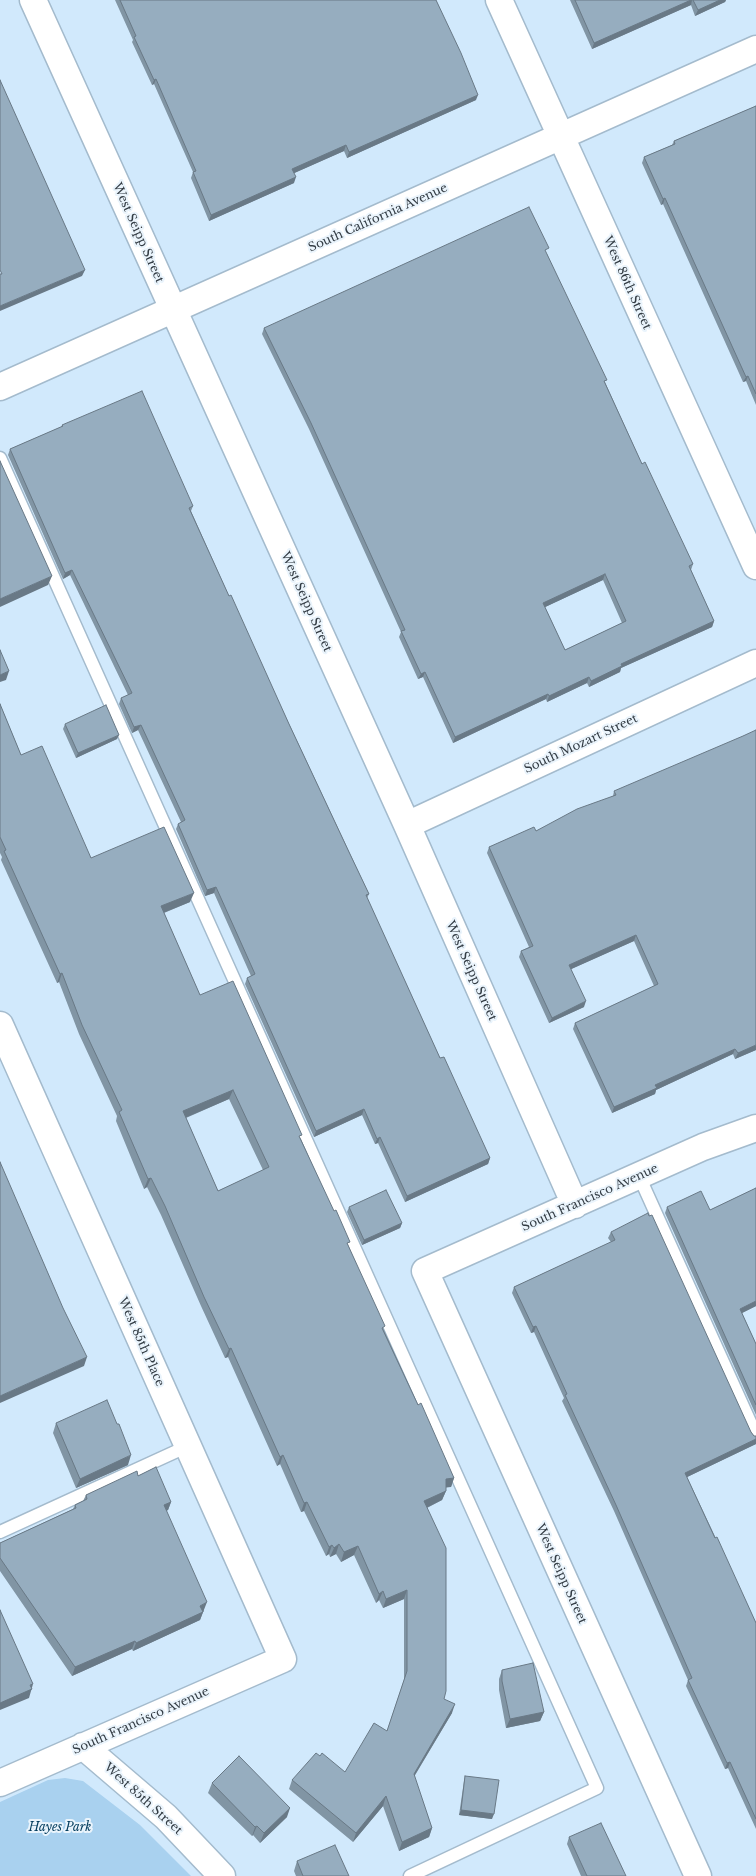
<!DOCTYPE html>
<style>
body{margin:0}
canvas{display:block;background:#d1e9fc}
</style>
<canvas width="756" height="1876"></canvas>
<script>
const ctx = document.querySelector('canvas').getContext('2d');
ctx.lineJoin = 'round';
function paint(path, color) { ctx.fillStyle = color; ctx.fill(path, 'evenodd'); }
const poly = rows => new Path2D(rows.map(r => 'M' + r).join(''));
function stroke(path, color, width, dash) { ctx.strokeStyle = color; ctx.lineWidth = width; ctx.lineCap = dash ? 'butt' : 'round'; ctx.setLineDash(dash || []); ctx.stroke(path); }
function drawText(font, color, halo, rows, align = 'center') {
  ctx.font = font + ' "Libre Baskerville",serif'; ctx.lineWidth = 4; ctx.setLineDash([]); ctx.textBaseline = 'middle'; ctx.strokeStyle = halo; ctx.fillStyle = color; for (const [text, x, y, turn = 0] of rows) {
    ctx.save(); ctx.translate(x, y); ctx.rotate((+turn || 0) * Math.PI / 180); ctx.textAlign = isNaN(turn) ? turn : align; if (halo) ctx.strokeText(text, 0, 0); ctx.fillText(text, 0, 0); ctx.restore();
  }
}
paint(poly([
 [65,1778,83,1781,140,1825,191,1876,0,1876,0,1802,48,1780]
]), '#a9d1ef');
const lane = poly([
 [0,458,597,1788,410,1876],
 [639,1176,756,1435],
 [0,1532,188,1446]
]);
const street = poly([
 [33,0,407,825,575,1205],
 [499,0,756,566],
 [0,387,756,49],
 [407,825,756,663],
 [0,1025,283,1659,0,1783],
 [83,1746,166,1817,222,1876],
 [698,1876,425,1271,703,1147,756,1128]
]);
stroke(lane, '#a4bbcd', 15);
stroke(street, '#a4bbcd', 29);
stroke(lane, '#fff', 12);
stroke(street, '#fff', 26);
paint(poly([
 [115,0,436,0,476,100,347,158,344,151,294,173,294,183,209,221,191,178,193,172,154,84,152,85,132,42,133,40],
 [570,0,726,0,725,2,695,16,691,5,592,49],
 [756,106,756,405,746,381,743,382,663,204,661,205,642,163,644,157,672,145,674,141],
 [547,254,642,464,693,564,691,570,714,621,712,627,621,668,620,672,589,687,587,683,547,702,546,699,453,743,423,677,418,679,399,637,401,632,309,429,262,334,264,328],
 [603,580,622,623,565,650,545,607],
 [62,425,193,506,191,511,229,596,369,894,367,898,440,1058,490,1158,488,1164,405,1202,378,1143,375,1144,362,1115,314,1137,245,984,247,978,251,976,214,893,205,896,176,829,178,824,181,822,138,730,132,733,119,704,121,698,128,695,70,575,63,579,8,455,10,449,61,427],
 [0,704,21,755,91,858,190,902,164,913,200,995,301,1139,349,1247,384,1330,418,1405,454,1478,451,1487,446,1487,446,1491,442,1500,427,1508,444,1699,452,1713,414,1777,432,1828,429,1837,399,1851,383,1806,353,1842,289,1789,292,1780,345,1772,387,1731,404,1680,404,1599,383,1608,379,1600,376,1603,354,1555,341,1562,336,1554,330,1557,329,1554,326,1556,304,1511,301,1512,280,1464,277,1466,228,1357,225,1358,201,1306,161,1215,147,1187,144,1189,116,1121,117,1116,79,1034,59,982,57,983,1,860,2,857,0,853],
 [229,1099,263,1170,218,1191,186,1118],
 [65,724,117,739,76,758,63,729],
 [614,791,756,1050,735,1059,733,1054,656,1090,655,1094,612,1113,573,1029,575,1023,654,986,634,941,571,969,584,1007,549,1023,519,957,521,951,529,947,487,853,489,847,536,831,613,796],
 [756,1188,756,1306,742,1313,756,1344,756,1415,665,1213,667,1207,710,1210],
 [349,1207,402,1223,400,1228,362,1245,347,1212],
 [611,1232,751,1432,754,1436,756,1436,756,1444,687,1477,756,1623,756,1829,728,1768,725,1769,686,1686,688,1680,614,1511,562,1401,564,1398,534,1332,531,1333,512,1293,514,1287,611,1242,608,1238],
 [56,1423,117,1424,128,1465,76,1488,53,1433],
 [138,1476,171,1502,168,1510,166,1511,204,1611,203,1612,200,1620,133,1651,132,1649,72,1676,0,1571,0,1543,73,1509,75,1505,83,1501,86,1495],
 [502,1670,544,1712,540,1721,506,1728,499,1690,499,1679],
 [465,1776,492,1819,459,1815,464,1781],
 [212,1783,287,1817,260,1843,253,1835,252,1836,208,1793],
 [569,1837,626,1876,581,1876,567,1844],
 [297,1861,349,1876,296,1876,294,1871]
]), '#8195a4');
paint(poly([
 [691,0,692,0,691,5,592,49,594,43],
 [720,0,726,0,725,2,695,16,698,10],
 [156,79,154,84,152,85,154,80],
 [478,95,476,100,347,158,349,152],
 [346,145,344,151,290,175,292,169],
 [296,177,294,183,209,221,211,215],
 [665,198,663,204,661,205,663,199],
 [85,270,82,276,0,311,0,306],
 [748,376,746,381,743,382,746,377],
 [72,570,70,575,63,579,65,573],
 [605,574,603,580,541,609,543,603],
 [52,576,48,585,0,607,0,599],
 [714,621,712,627,621,668,620,672,589,687,591,681,621,664],
 [9,671,6,680,0,682,0,675],
 [425,672,423,677,418,679,421,674],
 [589,677,587,683,547,702,549,696],
 [548,694,546,699,453,743,455,737],
 [141,725,138,730,132,733,134,727],
 [119,735,117,739,76,758,78,753],
 [216,887,214,893,205,896,207,890],
 [194,893,190,902,158,915,161,906],
 [636,935,634,941,567,971,569,965],
 [62,973,59,982,57,983,60,974],
 [586,1001,584,1007,549,1023,552,1018],
 [756,1045,756,1050,735,1059,738,1053],
 [735,1049,733,1054,656,1090,655,1094,612,1113,614,1107,655,1085],
 [233,1090,229,1099,180,1120,183,1111],
 [364,1109,362,1115,314,1137,316,1131],
 [380,1137,378,1143,375,1144,377,1139],
 [490,1158,488,1164,405,1202,407,1196],
 [151,1178,147,1187,144,1189,148,1179],
 [402,1223,400,1228,362,1245,364,1240],
 [756,1301,756,1306,738,1315,740,1309],
 [536,1326,534,1332,531,1333,533,1327],
 [231,1348,228,1357,225,1358,229,1349],
 [87,1357,84,1366,0,1403,0,1396],
 [756,1439,756,1444,683,1479,685,1473],
 [131,1455,128,1465,76,1488,80,1479],
 [283,1455,280,1464,277,1466,280,1457],
 [454,1478,451,1487,442,1488,446,1479],
 [446,1491,442,1500,420,1511,424,1501],
 [171,1502,168,1510,161,1513,164,1505],
 [307,1502,304,1511,301,1512,304,1503],
 [339,1544,336,1554,330,1557,334,1548],
 [332,1545,329,1554,326,1556,329,1547],
 [358,1546,354,1555,341,1562,344,1552],
 [407,1590,404,1599,383,1608,386,1599],
 [383,1591,379,1600,376,1603,379,1594],
 [207,1602,200,1620,133,1651,136,1643],
 [135,1641,132,1649,72,1676,75,1667],
 [33,1684,29,1698,0,1710,0,1703],
 [455,1704,452,1713,410,1783,414,1774],
 [544,1712,540,1721,506,1728,510,1719],
 [730,1762,728,1768,725,1769,727,1763],
 [386,1796,383,1806,353,1842,356,1833],
 [290,1808,287,1817,260,1843,264,1833],
 [461,1810,494,1814,492,1819,459,1815],
 [257,1826,253,1835,252,1836,255,1827],
 [432,1828,429,1837,399,1851,402,1842]
]), '#697986');
const building = poly([
 [120,0,436,0,461,53,478,95,349,152,346,145,292,169,296,177,211,215,193,172,196,171,156,79,154,80,134,37,136,36,120,0],
 [575,0,691,0,594,43,575,0],
 [693,0,720,0,698,10,693,0],
 [0,80,85,270,0,306,0,274,2,274,0,270,0,80],
 [756,106,756,394,748,376,746,377,665,198,663,199,644,157,675,144,674,141,756,106],
 [529,207,549,248,545,250,607,380,604,381,642,464,645,462,693,564,689,566,714,621,621,664,622,666,591,681,589,677,549,696,548,694,455,737,425,672,421,674,401,631,405,630,311,423,264,328,529,207],
 [605,574,626,621,565,650,543,603,605,574],
 [142,391,193,506,189,508,229,596,231,595,289,724,349,852,369,894,366,895,440,1058,444,1057,490,1158,407,1196,380,1137,377,1139,364,1109,316,1131,247,978,255,974,216,887,207,890,178,824,185,820,141,725,134,727,121,698,132,693,72,570,65,573,10,449,63,426,62,425,142,391],
 [0,461,52,576,0,599,0,461],
 [0,650,9,671,0,675,0,650],
 [0,704,21,755,42,746,91,858,164,827,194,893,161,906,200,995,233,981,302,1135,299,1136,334,1211,336,1210,350,1242,347,1243,385,1326,382,1328,418,1405,421,1403,454,1478,446,1479,446,1491,424,1501,446,1548,446,1691,444,1699,455,1704,414,1774,432,1828,402,1842,386,1796,356,1833,292,1780,316,1753,320,1756,322,1753,345,1772,374,1723,387,1731,407,1671,407,1590,386,1599,383,1591,379,1594,358,1546,344,1552,339,1544,334,1548,332,1545,329,1547,307,1502,304,1503,283,1455,280,1457,231,1348,229,1349,204,1297,165,1206,151,1178,148,1179,119,1112,122,1110,82,1025,62,973,60,974,4,851,6,850,0,837,0,704],
 [233,1090,269,1167,218,1191,183,1111,233,1090],
 [106,705,119,735,78,753,65,724,106,705],
 [756,730,756,1045,738,1053,735,1049,655,1085,657,1088,614,1107,575,1023,658,984,636,935,569,965,586,1001,552,1018,521,951,533,946,489,847,534,827,536,831,577,809,616,795,614,791,743,736,756,730],
 [0,1162,63,1308,87,1357,0,1396,0,1162],
 [756,1188,756,1301,740,1309,756,1344,756,1405,667,1207,701,1191,710,1210,756,1188],
 [386,1190,402,1223,364,1240,349,1207,386,1190],
 [648,1213,649,1216,652,1215,751,1432,754,1436,756,1436,756,1439,685,1473,715,1538,717,1537,756,1623,756,1819,730,1762,727,1763,688,1680,692,1678,616,1505,565,1395,567,1394,536,1326,533,1327,514,1287,615,1240,611,1232,648,1213],
 [107,1400,117,1424,119,1424,131,1455,80,1479,56,1423,107,1400],
 [156,1467,171,1502,164,1505,207,1602,200,1606,203,1612,136,1643,135,1641,75,1667,0,1558,0,1543,76,1508,75,1505,87,1499,86,1495,137,1471,138,1476,156,1467],
 [0,1610,33,1684,30,1685,32,1689,0,1703,0,1610],
 [533,1663,544,1712,510,1719,502,1681,502,1670,533,1663],
 [239,1756,290,1808,264,1833,257,1826,255,1827,212,1783,239,1756],
 [465,1776,499,1780,494,1814,461,1810,465,1776],
 [601,1823,626,1876,587,1876,569,1837,601,1823],
 [335,1845,349,1876,303,1876,297,1861,335,1845]
]);
paint(building, '#96adbf');
stroke(building, '#697986', 1);
drawText('12px', '#333c44', '#eaf4fc', [
 ["South California Avenue",378,218,-24],
 ["West Seipp Street",138,233,66],
 ["West 86th Street",627,283,66],
 ["West Seipp Street",306,602,66],
 ["South Mozart Street",581,744,-25],
 ["West Seipp Street",471,971,66],
 ["South Francisco Avenue",590,1198,-24],
 ["West 85th Place",141,1342,66],
 ["West Seipp Street",561,1574,66],
 ["South Francisco Avenue",141,1721,-24],
 ["West 85th Street",143,1799,42]
]);
drawText('italic 12px', '#033c5d', '#eaf4fc', [
 ["Hayes Park",60,1828]
]);
</script>
